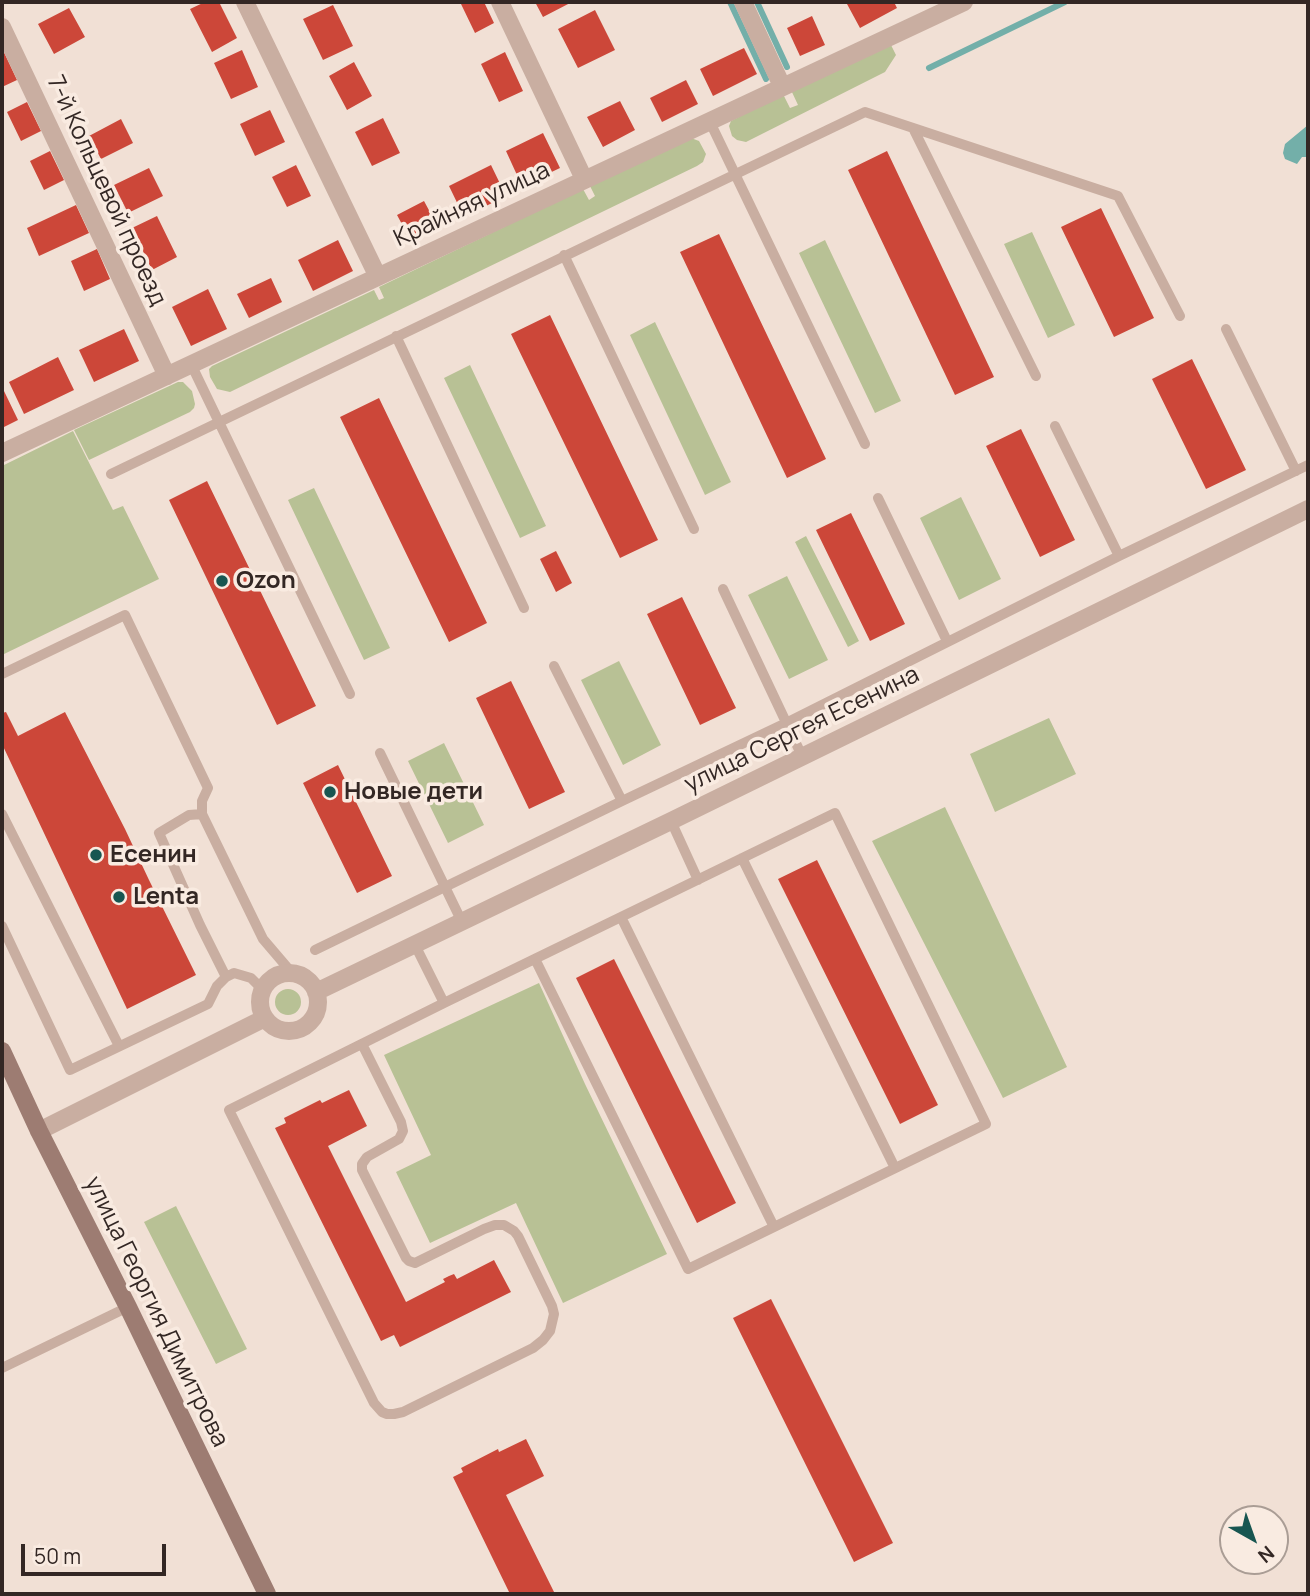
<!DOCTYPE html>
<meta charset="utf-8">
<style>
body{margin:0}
#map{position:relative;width:1310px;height:1596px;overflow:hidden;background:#f1e0d5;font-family:Manrope,sans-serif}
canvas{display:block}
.frame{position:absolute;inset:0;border:4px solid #332724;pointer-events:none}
.north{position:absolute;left:1219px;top:1505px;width:70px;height:70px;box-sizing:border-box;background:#f9ebe1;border:2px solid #aa9d95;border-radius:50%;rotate:140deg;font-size:19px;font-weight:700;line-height:28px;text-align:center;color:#332724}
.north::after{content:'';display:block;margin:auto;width:24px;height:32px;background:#185651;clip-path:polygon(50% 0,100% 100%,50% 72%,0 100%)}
.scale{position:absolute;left:21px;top:1544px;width:145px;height:32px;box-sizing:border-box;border:4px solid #332724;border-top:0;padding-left:9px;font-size:21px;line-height:24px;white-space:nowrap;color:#332724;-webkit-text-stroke:5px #f9ebe1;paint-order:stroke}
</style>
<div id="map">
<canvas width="1310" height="1596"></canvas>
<div class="frame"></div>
<div class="north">N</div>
<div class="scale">50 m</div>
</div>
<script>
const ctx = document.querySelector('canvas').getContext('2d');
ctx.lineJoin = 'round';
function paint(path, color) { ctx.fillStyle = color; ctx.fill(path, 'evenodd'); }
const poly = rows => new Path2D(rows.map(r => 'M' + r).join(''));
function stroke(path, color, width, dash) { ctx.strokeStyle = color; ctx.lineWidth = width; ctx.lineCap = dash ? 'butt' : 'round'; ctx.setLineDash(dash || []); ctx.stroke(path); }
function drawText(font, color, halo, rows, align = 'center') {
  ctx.font = font + ' Manrope,sans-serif'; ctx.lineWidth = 7; ctx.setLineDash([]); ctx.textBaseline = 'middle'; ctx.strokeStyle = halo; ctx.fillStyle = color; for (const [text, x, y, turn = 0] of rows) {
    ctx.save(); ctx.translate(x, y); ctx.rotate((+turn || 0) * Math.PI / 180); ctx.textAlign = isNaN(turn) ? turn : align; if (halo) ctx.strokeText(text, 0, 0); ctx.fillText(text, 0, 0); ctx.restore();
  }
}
paint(poly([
 [890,43,896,55,885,72,746,142,737,140,732,136,729,126,731,121,783,94,790,108,798,105,791,90],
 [691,138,699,141,706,154,703,162,697,166,230,392,217,389,210,377,209,369,212,366,374,290,379,300,384,298,379,287,583,189,589,200,595,196,590,186],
 [1032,232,1075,325,1048,338,1004,244],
 [825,240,901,401,875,413,799,253],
 [655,322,731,482,705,495,630,335],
 [470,365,546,526,520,538,444,378],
 [178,382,183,382,192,391,195,404,194,408,190,412,89,460,74,430],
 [73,431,113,510,123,506,159,579,2,655,2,466],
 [314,488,390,648,364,660,288,500],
 [961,497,1001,579,959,600,920,518],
 [806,536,859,641,848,647,795,542],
 [787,576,828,660,789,679,748,595],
 [619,661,661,745,623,765,581,680],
 [1049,718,1076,774,995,812,970,754],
 [444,743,484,825,448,843,408,761],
 [945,807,1067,1067,1003,1098,872,841],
 [539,983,585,1084,667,1254,563,1303,516,1203,430,1243,396,1172,431,1155,384,1055],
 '275 1002a13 13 0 1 1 26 0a13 13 0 1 1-26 0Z',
 [176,1206,247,1349,216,1364,144,1222]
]), '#b8c195');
paint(poly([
 [1308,125,1308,157,1302,157,1297,164,1285,159,1283,153,1285,144]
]), '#73afa9');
stroke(poly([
 [730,2,766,79],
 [757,2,787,67],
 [929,68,1065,2]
]), '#73afa9', 6);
paint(poly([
 [205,2,219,2,237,38,212,52,190,9],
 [466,2,484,2,494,23,475,33,461,4],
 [535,2,572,2,543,17],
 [851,2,894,2,897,8,860,28,847,4],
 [333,5,353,46,323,60,303,19],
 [69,8,85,37,54,54,38,24],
 [595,10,615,50,578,68,558,29],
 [812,16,825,45,800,56,787,28],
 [2,48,17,80,2,87],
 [744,48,757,74,713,96,700,69],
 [242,50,258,87,231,99,214,63],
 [505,52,523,91,499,102,481,64],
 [354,62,372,96,347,110,329,76],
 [686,80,698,104,662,122,650,98],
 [620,101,635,130,603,147,587,117],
 [27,102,41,131,21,141,7,112],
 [270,110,285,142,255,156,240,124],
 [383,118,400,153,372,166,355,132],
 [121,119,133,143,101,159,89,136],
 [543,133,560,168,522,186,506,151],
 [50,151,64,180,44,190,30,161],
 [887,151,994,377,955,395,848,170],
 [296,165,311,196,287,207,272,177],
 [491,165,506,196,464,217,449,186],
 [149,168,163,196,128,213,114,185],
 [424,201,438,227,411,241,397,215],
 [76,205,89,233,39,256,27,228],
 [1101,208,1154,318,1114,337,1061,227],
 [157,216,177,257,152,270,132,228],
 [719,234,826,459,787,478,680,252],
 [338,240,353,271,313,291,298,260],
 [97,249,110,279,84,291,71,261],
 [271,278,282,302,249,318,237,294],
 [208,289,227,329,191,346,172,307],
 [550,315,658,540,620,558,511,334],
 [124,329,139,361,94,382,79,350],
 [58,357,74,390,24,414,9,382],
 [1192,359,1246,470,1206,489,1152,379],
 [4,391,18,420,2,428,2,392],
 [379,398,487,623,449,642,340,417],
 [1021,429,1075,540,1040,557,986,446],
 [207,481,316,706,277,725,169,500],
 [851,513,905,624,870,641,816,530],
 [556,551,572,583,556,592,540,559],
 [682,597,736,708,700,725,647,614],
 [511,681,565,792,529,809,476,698],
 [6,712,18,736,65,712,125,829,149,880,196,975,127,1009,2,744,2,713],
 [338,765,392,876,357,893,303,783],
 [817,860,938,1105,900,1124,778,879],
 [614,959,736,1203,697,1223,576,978],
 [349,1090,367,1126,328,1146,406,1302,445,1282,443,1279,449,1276,454,1274,457,1279,494,1260,511,1292,400,1347,394,1335,381,1341,275,1128,286,1123,284,1118,320,1100,322,1103],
 [771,1299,893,1543,854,1562,733,1318],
 [526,1439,544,1476,506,1495,555,1594,510,1594,453,1477,463,1472,461,1468,498,1449,499,1452]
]), '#cc4739');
stroke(poly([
 [709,120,865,444],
 [913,128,1036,376],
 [564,255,694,529],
 [1226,329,1296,471],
 [396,336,524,608],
 [191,364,350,694],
 [1055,426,1119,556],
 [111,474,865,112,1118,196,1180,316],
 [878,498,947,641],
 [723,589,802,756],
 [2,674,125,615,208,788,202,801,202,814,263,939,292,973],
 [380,753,462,922],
 [622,801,786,723,1119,556,1308,465],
 [2,814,119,1046],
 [202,814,189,815,159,833,200,925,226,977],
 [671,821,698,880],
 [742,858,895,1168],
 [2,926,70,1070,208,1004,217,986,226,977,234,973,251,978,263,990],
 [315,950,622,801,554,666],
 [535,959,688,1269,774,1227,621,917],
 [444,1003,835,813,986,1124,774,1227],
 [362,1044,401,1122,403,1131,399,1139,367,1157,362,1164,362,1170,406,1258,409,1261,415,1263,484,1229,495,1225,504,1225,514,1231,518,1236,552,1306,554,1314,550,1331,543,1340,533,1348,403,1412,394,1414,387,1414,382,1412,374,1403,229,1110,444,1003,415,945],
 [2,1368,128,1307]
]), '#c9aea1', 10);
stroke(poly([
 [245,2,378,277],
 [500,2,584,179],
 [743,2,782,86],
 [2,27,167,376],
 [2,453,964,2],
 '260 1002a29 29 0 1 1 58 0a29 29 0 1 1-58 0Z',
 [316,992,671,821,1308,509],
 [39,1131,265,1018]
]), '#c9aea1', 18);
stroke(poly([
 [2,1051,39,1131,128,1307,267,1594]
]), '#9d7c72', 18);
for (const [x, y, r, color] of [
 [222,581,7,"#185651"],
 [330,792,7,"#185651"],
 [96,855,7,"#185651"],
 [119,897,7,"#185651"]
]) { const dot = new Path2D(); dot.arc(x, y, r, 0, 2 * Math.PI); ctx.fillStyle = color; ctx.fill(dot); stroke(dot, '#f9ebe1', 2.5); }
drawText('24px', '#332724', '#f9ebe1', [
 ["7-й Кольцевой проезд",106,191,65],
 ["Крайняя улица",472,205,-25],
 ["улица Сергея Есенина",802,730,-26],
 ["улица Георгия Димитрова",156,1312,64]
]);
drawText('bold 24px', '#332724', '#f9ebe1', [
 ["Ozon",236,581],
 ["Новые дети",344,792],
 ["Есенин",110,855],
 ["Lenta",133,897]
], 'left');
</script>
